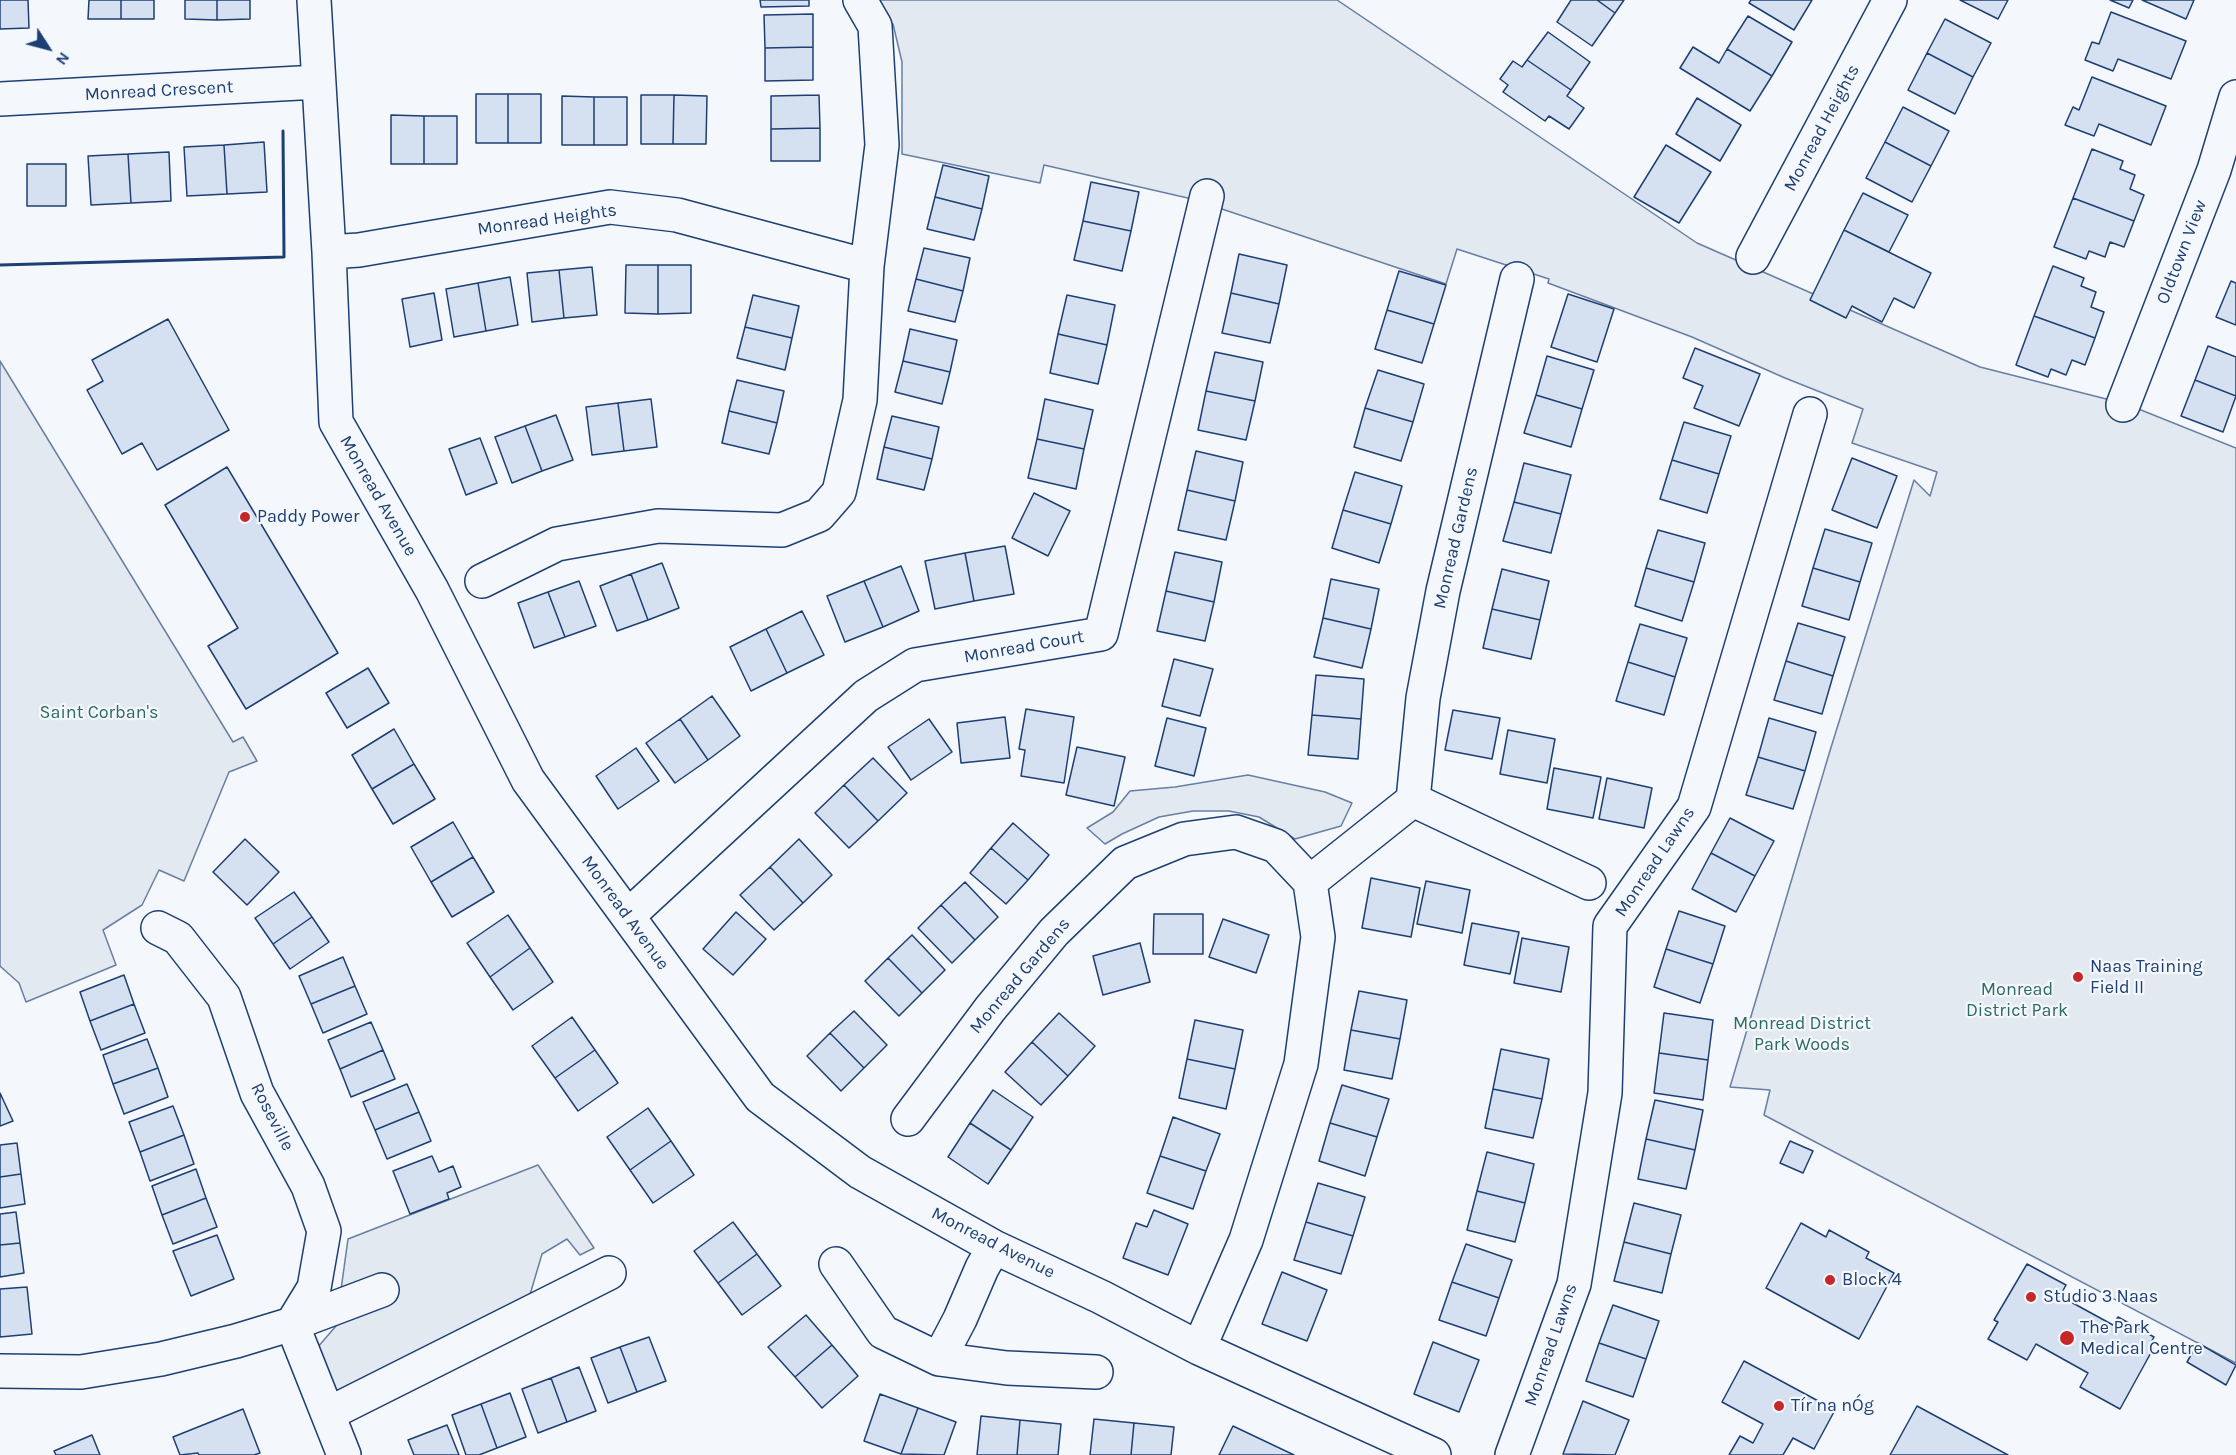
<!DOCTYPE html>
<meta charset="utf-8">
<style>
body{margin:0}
#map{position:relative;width:2236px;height:1455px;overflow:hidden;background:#f4f7fb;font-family:Karla,sans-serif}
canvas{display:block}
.north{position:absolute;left:18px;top:18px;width:60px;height:60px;-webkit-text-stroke:4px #f4f7fb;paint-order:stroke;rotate:126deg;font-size:16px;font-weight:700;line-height:24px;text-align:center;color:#1d3f73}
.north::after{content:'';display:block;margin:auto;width:21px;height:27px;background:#1d3f73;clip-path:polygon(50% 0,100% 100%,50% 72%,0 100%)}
</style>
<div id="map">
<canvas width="2236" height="1455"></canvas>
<div class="north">N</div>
</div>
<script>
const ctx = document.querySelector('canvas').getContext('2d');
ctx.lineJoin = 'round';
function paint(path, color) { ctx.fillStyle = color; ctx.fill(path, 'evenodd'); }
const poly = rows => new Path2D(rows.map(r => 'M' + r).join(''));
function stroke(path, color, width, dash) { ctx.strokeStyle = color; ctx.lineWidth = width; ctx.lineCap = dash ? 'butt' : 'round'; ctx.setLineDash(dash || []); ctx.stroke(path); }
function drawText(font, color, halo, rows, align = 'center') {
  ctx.font = font + ' Karla,sans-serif'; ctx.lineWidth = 4.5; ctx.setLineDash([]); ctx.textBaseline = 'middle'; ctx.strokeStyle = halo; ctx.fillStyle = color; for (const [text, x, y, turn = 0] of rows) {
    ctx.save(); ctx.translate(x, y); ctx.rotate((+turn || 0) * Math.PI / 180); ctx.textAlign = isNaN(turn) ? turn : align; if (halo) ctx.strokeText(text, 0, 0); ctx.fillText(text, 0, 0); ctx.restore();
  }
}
const green = poly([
 [878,0,1337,0,1697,243,1980,367,2126,404,2236,448,2236,1363,1764,1115,1770,1090,1730,1087,1829,754,1914,480,1930,496,1937,472,1852,443,1863,409,1785,378,1692,337,1548,283,1549,279,1457,249,1446,284,1192,199,1044,165,1040,183,902,154,902,62,893,24,885,24,878,0],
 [0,361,233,742,243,737,257,761,229,772,184,881,159,870,142,905,103,930,116,965,26,1002,19,983,0,966,0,361],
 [1248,775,1325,792,1352,803,1341,826,1295,839,1259,817,1229,811,1193,811,1159,817,1122,834,1105,844,1087,828,1113,812,1130,791,1175,787,1248,775],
 [538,1165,594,1248,580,1255,567,1239,542,1254,529,1298,334,1397,317,1348,336,1326,348,1239,538,1165]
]);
paint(green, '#e3e9f0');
stroke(green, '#687fa3', 1.5);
const building = poly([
 [0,0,28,0,29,28,0,29,0,0],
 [89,0,121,0,121,19,88,19,89,0],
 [121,0,154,0,154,19,121,19,121,0],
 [185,0,217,0,217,20,185,19,185,0],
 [217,0,250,0,250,19,217,20,217,0],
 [760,0,809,0,809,6,761,7,760,0],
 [1571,0,1597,0,1615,13,1592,46,1557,22,1571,0],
 [1597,0,1624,0,1615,13,1597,0],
 [1751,0,1812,0,1794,30,1749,3,1751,0],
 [1960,0,2008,0,1998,19,1960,0],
 [2110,0,2133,0,2129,8,2110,0],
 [2142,0,2194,0,2186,19,2142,0],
 [2111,12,2186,41,2171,79,2118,59,2113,71,2085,60,2092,42,2099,44,2111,12],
 [813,14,813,47,765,48,764,15,813,14],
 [1748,16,1792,42,1772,76,1727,49,1748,16],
 [1945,19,1991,43,1973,77,1927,53,1945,19],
 [1548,32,1590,62,1571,90,1527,60,1548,32],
 [813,47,813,80,765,81,765,48,813,47],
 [1693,47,1719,63,1727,49,1772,76,1750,111,1680,68,1693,47],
 [1927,53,1973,77,1955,114,1908,90,1927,53],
 [1527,60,1571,90,1567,96,1584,108,1569,129,1549,116,1545,121,1503,92,1508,85,1500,79,1513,61,1522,67,1527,60],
 [2092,77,2166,106,2151,145,2099,124,2094,136,2065,125,2073,107,2079,110,2092,77],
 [476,94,508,94,508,143,476,143,476,94],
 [508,94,541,94,541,143,508,143,508,94],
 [641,95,674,95,673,144,641,144,641,95],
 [674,95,707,96,706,144,673,144,674,95],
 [819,95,820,128,771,129,771,96,819,95],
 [562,96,594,97,594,145,562,145,562,96],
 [594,97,627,97,627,145,594,145,594,97],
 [1697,98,1741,125,1720,161,1676,134,1697,98],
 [1903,107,1949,131,1931,166,1885,142,1903,107],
 [391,115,424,116,424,164,391,164,391,115],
 [424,116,457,116,457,164,424,164,424,116],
 [820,128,820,161,771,161,771,129,820,128],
 [264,142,267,192,227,194,224,145,264,142],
 [1885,142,1931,166,1912,202,1866,178,1885,142],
 [224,145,227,194,187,196,184,147,224,145],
 [1666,145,1711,172,1679,223,1634,197,1666,145],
 [2092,149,2123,161,2120,169,2135,175,2130,189,2144,195,2134,221,2073,198,2092,149],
 [169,152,171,201,131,203,128,154,169,152],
 [128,154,131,203,91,205,88,156,128,154],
 [27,164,66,164,66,206,27,206,27,164],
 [943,165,989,176,982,209,935,197,943,165],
 [1091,182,1139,192,1131,231,1083,221,1091,182],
 [1863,193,1908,215,1889,252,1844,230,1863,193],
 [935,197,982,209,974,240,927,229,935,197],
 [2073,198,2134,221,2124,247,2110,242,2105,257,2089,251,2086,259,2054,247,2073,198],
 [1083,221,1131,231,1122,271,1074,260,1083,221],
 [1844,230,1931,273,1914,308,1894,298,1882,322,1852,306,1846,318,1810,300,1844,230],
 [924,248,970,258,963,291,916,279,924,248],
 [1239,254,1287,265,1279,304,1231,293,1239,254],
 [626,265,658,265,658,314,625,313,626,265],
 [658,265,691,265,691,313,658,314,658,265],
 [2053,266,2084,278,2081,286,2096,292,2091,307,2104,312,2095,338,2034,316,2053,266],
 [592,267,597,315,564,318,559,270,592,267],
 [559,270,564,318,532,322,527,273,559,270],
 [1399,271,1446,285,1434,324,1387,310,1399,271],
 [510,277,518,325,486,331,478,283,510,277],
 [916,279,963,291,955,322,908,311,916,279],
 [2231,281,2236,283,2236,325,2216,317,2231,281],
 [478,283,486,331,454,337,446,289,478,283],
 [434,293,442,340,410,347,402,299,434,293],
 [1231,293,1279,304,1270,343,1222,333,1231,293],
 [1568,294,1614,309,1597,362,1551,347,1568,294],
 [753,295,799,306,792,338,745,327,753,295],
 [1067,295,1115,305,1107,345,1058,334,1067,295],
 [1387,310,1434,324,1422,363,1375,349,1387,310],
 [2034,316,2095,338,2085,365,2072,360,2066,375,2051,369,2048,377,2016,365,2034,316],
 [168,319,229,430,157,470,142,443,122,454,87,390,103,381,92,360,168,319],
 [745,327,792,338,785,370,737,358,745,327],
 [910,329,957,340,950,372,903,361,910,329],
 [1058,334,1107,345,1098,384,1050,373,1058,334],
 [2208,346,2236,357,2236,396,2195,380,2208,346],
 [1695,348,1760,374,1739,426,1694,408,1703,386,1683,378,1695,348],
 [1215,352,1263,362,1255,401,1206,391,1215,352],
 [1547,356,1594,370,1582,409,1536,395,1547,356],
 [903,361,950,372,942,404,895,392,903,361],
 [1378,370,1424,384,1413,422,1365,408,1378,370],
 [737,380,784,391,777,423,729,411,737,380],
 [2195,380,2236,396,2223,432,2181,416,2195,380],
 [1206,391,1255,401,1246,440,1198,430,1206,391],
 [1536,395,1582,409,1571,447,1524,433,1536,395],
 [651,399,657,447,624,451,618,403,651,399],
 [1045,399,1093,410,1084,449,1037,439,1045,399],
 [618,403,624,451,592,455,586,407,618,403],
 [1365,408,1413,422,1401,461,1354,447,1365,408],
 [729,411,777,423,769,454,722,443,729,411],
 [556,415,573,460,542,471,525,426,556,415],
 [892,416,939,427,932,459,884,447,892,416],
 [1684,422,1731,436,1719,474,1672,460,1684,422],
 [525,426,542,471,512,483,495,437,525,426],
 [480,438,497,483,466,495,449,449,480,438],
 [1037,439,1084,449,1076,489,1028,478,1037,439],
 [884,447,932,459,924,490,877,479,884,447],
 [1196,451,1243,462,1235,501,1187,490,1196,451],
 [1852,458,1897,476,1877,528,1832,510,1852,458],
 [1672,460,1719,474,1707,513,1660,499,1672,460],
 [1524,463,1571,475,1561,514,1514,502,1524,463],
 [227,467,338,653,246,709,208,646,238,628,165,505,227,467],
 [1355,472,1402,486,1391,524,1343,510,1355,472],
 [1187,490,1235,501,1226,540,1178,530,1187,490],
 [1034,493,1070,511,1048,556,1012,538,1034,493],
 [1514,502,1561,514,1551,553,1503,541,1514,502],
 [1343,510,1391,524,1379,563,1332,548,1343,510],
 [1825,529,1872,543,1860,582,1813,568,1825,529],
 [1658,530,1705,543,1694,582,1646,568,1658,530],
 [1005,546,1014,594,974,601,965,553,1005,546],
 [1175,552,1222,562,1214,602,1166,591,1175,552],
 [965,553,974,601,935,609,925,561,965,553],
 [662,563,679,608,648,620,631,574,662,563],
 [901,566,919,611,883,627,864,581,901,566],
 [1646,568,1694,582,1682,621,1635,606,1646,568],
 [1813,568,1860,582,1849,620,1802,606,1813,568],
 [1502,569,1549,581,1540,620,1492,609,1502,569],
 [631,574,648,620,617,631,600,586,631,574],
 [1331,579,1379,589,1371,629,1323,618,1331,579],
 [579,581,596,626,565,637,548,592,579,581],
 [864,581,883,627,845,642,827,596,864,581],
 [1166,591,1214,602,1205,641,1157,631,1166,591],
 [548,592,565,637,534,648,518,603,548,592],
 [1492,609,1540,620,1531,659,1483,648,1492,609],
 [802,611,824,655,787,673,766,629,802,611],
 [1323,618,1371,629,1362,668,1314,657,1323,618],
 [1798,623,1845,637,1833,676,1786,661,1798,623],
 [1640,624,1687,638,1675,677,1628,662,1640,624],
 [766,629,787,673,751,691,730,647,766,629],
 [1174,659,1213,669,1200,716,1162,706,1174,659],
 [1786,661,1833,676,1822,714,1774,700,1786,661],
 [1628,662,1675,677,1664,715,1616,701,1628,662],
 [368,668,389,703,347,728,326,693,368,668],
 [1316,675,1364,679,1361,719,1312,715,1316,675],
 [712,696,740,736,708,760,680,719,712,696],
 [1026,709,1074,717,1064,783,1021,776,1025,750,1019,749,1026,709],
 [1453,710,1500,718,1492,759,1445,750,1453,710],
 [1312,715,1361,719,1358,759,1308,755,1312,715],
 [1005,717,1010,758,961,763,957,723,1005,717],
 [1167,718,1206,728,1194,776,1155,766,1167,718],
 [1769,718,1816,732,1805,771,1758,757,1769,718],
 [680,719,708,760,675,783,646,743,680,719],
 [929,719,952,752,911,780,888,747,929,719],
 [394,729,414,764,372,789,352,755,394,729],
 [1508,730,1555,739,1547,783,1500,774,1508,730],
 [1077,747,1125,757,1114,806,1066,795,1077,747],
 [636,748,659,781,618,809,596,776,636,748],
 [1758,757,1805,771,1793,809,1746,795,1758,757],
 [873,758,907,793,878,821,844,785,873,758],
 [414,764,435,799,393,824,372,789,414,764],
 [1554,768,1601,777,1593,818,1547,809,1554,768],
 [1607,778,1652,788,1644,828,1599,819,1607,778],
 [844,785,878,821,849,848,815,813,844,785],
 [1730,818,1774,841,1755,876,1711,853,1730,818],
 [453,822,473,857,431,882,411,847,453,822],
 [1013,823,1049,855,1028,880,991,848,1013,823],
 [245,839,279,872,247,905,213,872,245,839],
 [799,839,832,875,803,903,770,867,799,839],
 [991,848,1028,880,1006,904,970,873,991,848],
 [1711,853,1755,876,1736,912,1692,889,1711,853],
 [473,857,494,892,452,917,431,882,473,857],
 [770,867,803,903,774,930,740,895,770,867],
 [1371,878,1420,888,1411,937,1362,928,1371,878],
 [1426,881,1470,890,1462,933,1417,924,1426,881],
 [965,882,998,917,975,940,941,905,965,882],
 [294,892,312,917,273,944,255,918,294,892],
 [941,905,975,940,952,963,918,928,941,905],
 [1679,911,1725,926,1713,964,1666,949,1679,911],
 [736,912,766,939,733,975,703,949,736,912],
 [1154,914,1203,914,1203,954,1153,954,1154,914],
 [508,915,530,948,490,977,467,943,508,915],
 [312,917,329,942,290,969,273,944,312,917],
 [1223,919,1269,935,1256,973,1209,957,1223,919],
 [1472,923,1519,932,1510,974,1464,965,1472,923],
 [912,935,945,970,922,993,888,958,912,935],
 [1522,938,1569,947,1561,992,1514,983,1522,938],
 [1140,943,1150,982,1103,995,1093,956,1140,943],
 [530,948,553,982,513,1010,490,977,530,948],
 [1666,949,1713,964,1700,1003,1654,987,1666,949],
 [343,957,355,986,311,1004,299,976,343,957],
 [888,958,922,993,899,1016,865,981,888,958],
 [124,975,134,1004,90,1021,80,992,124,975],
 [355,986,367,1014,323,1033,311,1004,355,986],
 [1359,991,1407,1000,1400,1039,1351,1030,1359,991],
 [134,1004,145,1033,101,1050,90,1021,134,1004],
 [854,1011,887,1045,864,1068,830,1033,854,1011],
 [1059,1013,1095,1046,1068,1076,1032,1042,1059,1013],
 [1664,1013,1713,1020,1708,1060,1659,1053,1664,1013],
 [572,1017,595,1050,555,1078,532,1046,572,1017],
 [1195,1020,1243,1030,1235,1069,1187,1059,1195,1020],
 [371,1022,383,1050,340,1069,328,1040,371,1022],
 [1351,1030,1400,1039,1392,1079,1344,1070,1351,1030],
 [830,1033,864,1068,841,1091,807,1056,830,1033],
 [147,1039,158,1068,113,1084,103,1055,147,1039],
 [1032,1042,1068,1076,1041,1105,1005,1072,1032,1042],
 [1501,1049,1549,1059,1542,1099,1493,1089,1501,1049],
 [383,1050,395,1079,351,1097,340,1069,383,1050],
 [595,1050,618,1083,578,1111,555,1078,595,1050],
 [1659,1053,1708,1060,1703,1100,1654,1093,1659,1053],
 [1187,1059,1235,1069,1226,1109,1179,1098,1187,1059],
 [158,1068,168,1097,124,1114,113,1084,158,1068],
 [407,1084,419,1112,375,1130,363,1102,407,1084],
 [1342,1085,1389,1099,1377,1137,1330,1123,1342,1085],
 [1493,1089,1542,1099,1533,1138,1485,1128,1493,1089],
 [993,1090,1033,1117,1011,1150,970,1123,993,1090],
 [0,1093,13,1121,0,1126,0,1093],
 [1655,1100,1703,1110,1695,1150,1646,1139,1655,1100],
 [173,1106,184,1135,140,1152,129,1122,173,1106],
 [648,1108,671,1141,630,1170,607,1137,648,1108],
 [419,1112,431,1141,387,1159,375,1130,419,1112],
 [1173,1117,1220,1134,1206,1171,1160,1156,1173,1117],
 [970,1123,1011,1150,988,1184,948,1157,970,1123],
 [1330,1123,1377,1137,1365,1176,1319,1161,1330,1123],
 [184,1135,194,1164,150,1181,140,1152,184,1135],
 [1646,1139,1695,1150,1686,1189,1638,1179,1646,1139],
 [671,1141,694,1175,653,1203,630,1170,671,1141],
 [1790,1141,1813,1151,1803,1173,1780,1163,1790,1141],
 [17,1143,21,1174,0,1177,0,1145,17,1143],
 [1487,1152,1534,1164,1525,1203,1477,1191,1487,1152],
 [432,1156,439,1172,453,1166,461,1187,447,1193,449,1199,410,1214,393,1171,432,1156],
 [1160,1156,1206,1171,1193,1209,1147,1193,1160,1156],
 [196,1169,206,1198,162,1215,152,1186,196,1169],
 [21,1174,25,1204,0,1208,0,1177,21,1174],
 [1318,1183,1365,1197,1353,1236,1306,1222,1318,1183],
 [1477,1191,1525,1203,1515,1242,1467,1230,1477,1191],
 [206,1198,217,1227,173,1244,162,1215,206,1198],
 [1634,1203,1681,1215,1671,1254,1624,1242,1634,1203],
 [1154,1210,1188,1224,1168,1275,1123,1258,1136,1223,1147,1227,1154,1210],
 [16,1212,20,1243,0,1245,0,1214,16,1212],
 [733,1222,757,1254,718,1283,694,1251,733,1222],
 [1306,1222,1353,1236,1341,1274,1294,1260,1306,1222],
 [1801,1223,1826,1237,1829,1230,1869,1252,1866,1258,1894,1273,1859,1339,1766,1288,1801,1223],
 [217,1235,234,1279,191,1296,173,1251,217,1235],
 [1624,1242,1671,1254,1662,1293,1614,1281,1624,1242],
 [20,1243,24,1273,0,1277,0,1245,20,1243],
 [1466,1244,1512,1260,1499,1298,1452,1282,1466,1244],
 [757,1254,781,1286,742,1315,718,1283,757,1254],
 [2027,1264,2066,1285,2060,1296,2113,1325,2118,1317,2154,1337,2149,1346,2153,1349,2120,1409,2080,1387,2088,1373,2036,1344,2027,1360,1988,1339,1998,1322,1994,1320,2027,1264],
 [1282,1272,1327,1290,1307,1341,1262,1324,1282,1272],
 [1452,1282,1499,1298,1486,1336,1439,1320,1452,1282],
 [27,1287,32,1334,0,1337,0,1289,27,1287],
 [1613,1305,1659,1321,1646,1359,1599,1343,1613,1305],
 [806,1315,832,1345,795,1377,768,1347,806,1315],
 [649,1337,666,1381,637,1392,620,1347,649,1337],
 [1433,1342,1479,1360,1459,1412,1414,1394,1433,1342],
 [1599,1343,1646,1359,1633,1397,1586,1381,1599,1343],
 [2198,1343,2236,1365,2226,1385,2187,1362,2198,1343],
 [832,1345,858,1376,822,1408,795,1377,832,1345],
 [620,1347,637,1392,608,1403,591,1358,620,1347],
 [1744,1361,1835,1410,1814,1449,1793,1438,1783,1455,1729,1455,1740,1436,1753,1443,1763,1424,1722,1402,1744,1361],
 [579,1367,596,1411,567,1422,551,1378,579,1367],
 [551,1378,567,1422,538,1433,522,1389,551,1378],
 [510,1393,526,1437,497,1448,481,1404,510,1393],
 [880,1394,918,1408,901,1454,864,1441,880,1394],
 [1583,1401,1629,1420,1615,1455,1563,1454,1583,1401],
 [481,1404,497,1448,479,1455,466,1455,452,1415,481,1404],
 [1917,1406,2008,1455,1890,1455,1917,1406],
 [918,1408,956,1422,944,1455,901,1454,918,1408],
 [243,1409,260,1453,254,1455,199,1455,198,1453,180,1455,173,1437,243,1409],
 [981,1416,1020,1420,1017,1455,977,1455,981,1416],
 [1094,1419,1134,1423,1131,1455,1090,1455,1094,1419],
 [1020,1420,1061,1424,1058,1455,1017,1455,1020,1420],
 [1134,1423,1174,1427,1171,1455,1131,1455,1134,1423],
 [447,1425,459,1455,414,1455,408,1440,447,1425],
 [1233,1426,1294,1455,1219,1455,1233,1426],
 [92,1435,100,1455,56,1455,54,1451,92,1435]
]);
paint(building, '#d5e0f0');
stroke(building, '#1d3f73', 1.5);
const minor = poly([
 [314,0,329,252,336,422,432,590,528,780,760,1097,860,1172,994,1247,1101,1297,1199,1348,1434,1455],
 [0,99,318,82],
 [329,252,359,250,610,207,677,215,867,266],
 [1753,257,1890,0],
 [2123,405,2214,170,2236,97],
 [482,581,557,544,658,526,782,530,819,515,839,492,860,400,867,266,882,145,875,26,860,0],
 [1413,800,1589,883],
 [1310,882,1413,800,1423,698,1443,591,1517,279],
 [628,916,866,696,915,665,1101,634,1207,196],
 [158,928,178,938,224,997,257,1093,308,1186,324,1231,314,1288,292,1324,344,1455],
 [908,1119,990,1009,1054,932,1125,863,1184,839,1236,832,1276,846,1310,882,1318,937,1301,1064,1246,1240,1199,1348],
 [994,1247,982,1268,960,1319,939,1359,1007,1368,1096,1372],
 [836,1264,883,1332,939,1359],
 [0,1371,81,1372,161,1359,236,1341,292,1324,382,1290],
 [328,1414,609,1273],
 [1512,1455,1574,1284,1605,1093,1610,926,1694,807,1810,414]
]);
stroke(minor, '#1d3f73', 36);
stroke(minor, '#f4f7fb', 33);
stroke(poly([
 [0,265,284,257,283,131]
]), '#1d3f73', 3);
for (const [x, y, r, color] of [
 [245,517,6,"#c62828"],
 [2078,977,6,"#c62828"],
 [1830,1280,6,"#c62828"],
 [2031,1297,6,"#c62828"],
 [2067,1338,8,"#c62828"],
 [1779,1406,6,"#c62828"]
]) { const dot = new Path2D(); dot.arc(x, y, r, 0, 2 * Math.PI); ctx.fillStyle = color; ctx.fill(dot); stroke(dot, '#f4f7fb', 2); }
drawText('18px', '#1d3f73', '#f4f7fb', [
 ["Monread Crescent",159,91,-3],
 ["Monread Heights",1822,128,-62],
 ["Monread Heights",547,220,-8],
 ["Oldtown View",2182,252,-69],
 ["Monread Avenue",378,496,60],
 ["Monread Gardens",1456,538,-77],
 ["Monread Court",1024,647,-10],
 ["Monread Lawns",1655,862,-56],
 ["Monread Avenue",625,913,54],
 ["Monread Gardens",1020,976,-50],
 ["Roseville",272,1117,63],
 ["Monread Avenue",993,1243,27],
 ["Monread Lawns",1551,1345,-71]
]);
drawText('18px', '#1d3f73', '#f4f7fb', [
 ["Paddy Power",257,517],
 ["Naas Training",2090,967],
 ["Field II",2090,988],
 ["Block 4",1842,1280],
 ["Studio 3 Naas",2043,1297],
 ["The Park",2080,1328],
 ["Medical Centre",2080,1349],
 ["Tír na nÓg",1791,1406]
], 'left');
drawText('18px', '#2c6c60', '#f4f7fb', [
 ["Saint Corban's",99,713],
 ["Monread",2017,990],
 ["District Park",2017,1011],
 ["Monread District",1802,1024],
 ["Park Woods",1802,1045]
]);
</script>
